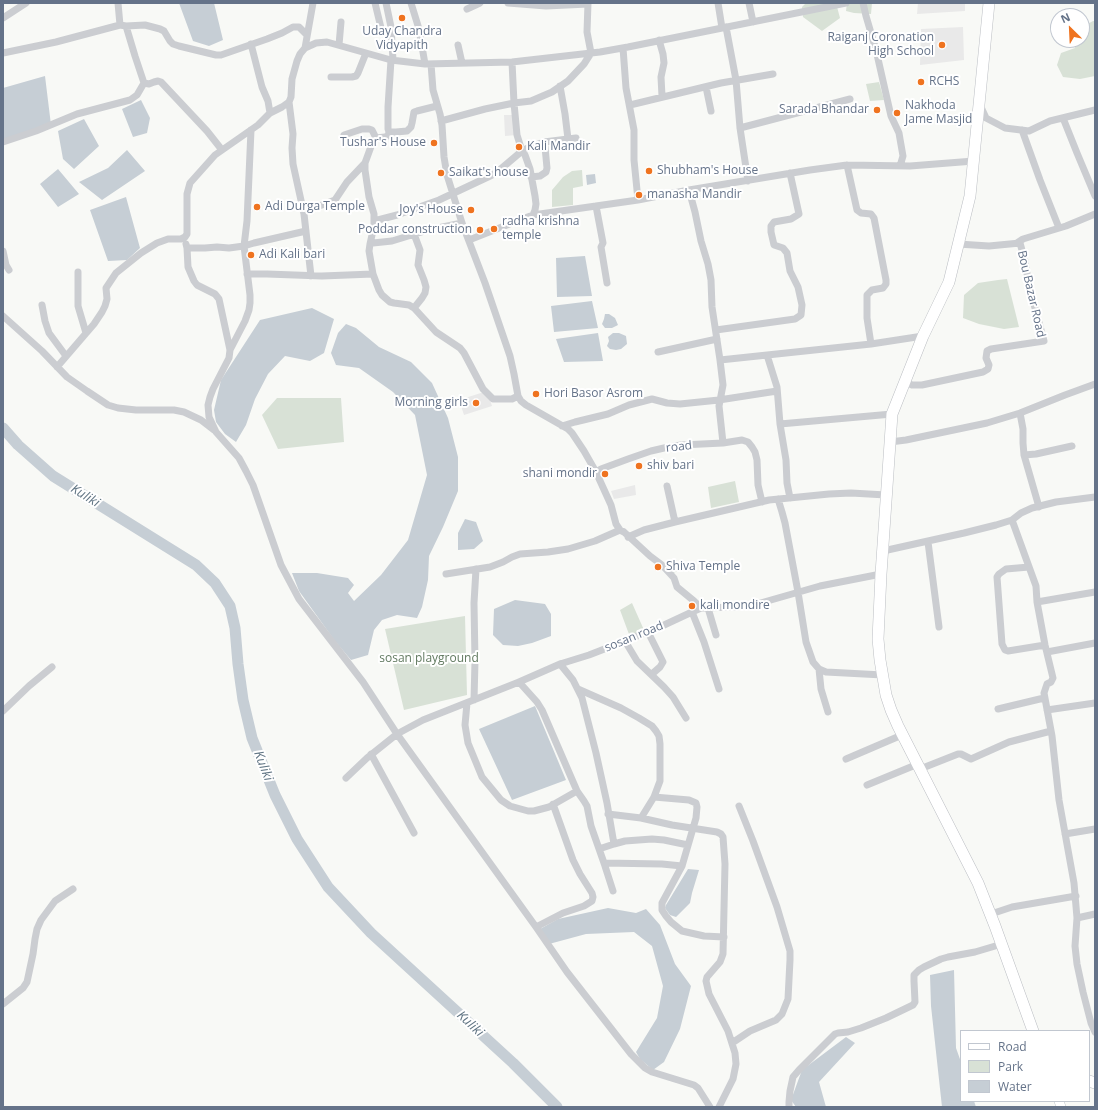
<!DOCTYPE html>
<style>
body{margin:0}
#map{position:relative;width:1098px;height:1110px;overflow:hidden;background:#f8f9f6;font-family:"Open Sans",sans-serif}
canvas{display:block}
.frame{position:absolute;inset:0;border:4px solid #657389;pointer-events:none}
.legend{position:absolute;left:960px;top:1030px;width:130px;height:72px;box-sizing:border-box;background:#fff;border:1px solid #c1c7d0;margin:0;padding:5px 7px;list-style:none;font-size:12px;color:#657389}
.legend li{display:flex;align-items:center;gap:8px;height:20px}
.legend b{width:20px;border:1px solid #c1c7d0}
.north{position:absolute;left:1050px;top:8px;width:40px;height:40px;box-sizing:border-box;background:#fff;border:1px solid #c1c7d0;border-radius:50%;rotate:336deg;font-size:11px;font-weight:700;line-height:16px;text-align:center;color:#657389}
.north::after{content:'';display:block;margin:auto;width:14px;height:18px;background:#ef731f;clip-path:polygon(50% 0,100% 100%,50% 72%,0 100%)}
</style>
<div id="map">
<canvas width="1098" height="1110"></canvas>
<div class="frame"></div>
<ul class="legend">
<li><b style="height:5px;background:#fff"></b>Road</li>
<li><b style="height:11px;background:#d8e1d6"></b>Park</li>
<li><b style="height:11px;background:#c6ced5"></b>Water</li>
</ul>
<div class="north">N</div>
</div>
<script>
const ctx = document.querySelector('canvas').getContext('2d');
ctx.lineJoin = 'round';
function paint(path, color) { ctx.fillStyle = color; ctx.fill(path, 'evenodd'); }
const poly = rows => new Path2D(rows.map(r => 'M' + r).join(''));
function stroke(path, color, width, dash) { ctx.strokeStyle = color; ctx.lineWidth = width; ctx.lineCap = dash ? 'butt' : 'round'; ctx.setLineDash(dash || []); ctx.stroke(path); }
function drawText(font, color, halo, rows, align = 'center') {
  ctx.font = font + ' "Open Sans",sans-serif'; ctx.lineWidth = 4; ctx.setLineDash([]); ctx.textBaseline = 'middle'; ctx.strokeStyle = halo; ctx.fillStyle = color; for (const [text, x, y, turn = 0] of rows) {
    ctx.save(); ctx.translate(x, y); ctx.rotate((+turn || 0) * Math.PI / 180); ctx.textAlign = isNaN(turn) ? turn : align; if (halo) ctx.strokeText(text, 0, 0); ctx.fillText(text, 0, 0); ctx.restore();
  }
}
paint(poly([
 [918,3,965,3,965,11,917,14],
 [963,27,964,60,920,65,921,29],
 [504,115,515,115,517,135,505,136],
 [487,391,492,406,464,415,459,400],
 [635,485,636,495,614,499,611,491]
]), '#e9e9e9');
paint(poly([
 [806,3,836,3,840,18,822,31,803,17,802,7],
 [847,3,872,3,871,14,854,13,846,11],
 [1093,21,1095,21,1095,76,1080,79,1063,77,1057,65,1061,53,1075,48,1076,40,1082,40,1082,27],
 [879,82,884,100,870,101,866,84],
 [582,170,583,186,573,188,573,205,552,207,552,190,558,183,563,177,572,171],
 [1007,279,1019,327,1004,329,979,324,963,318,964,295,978,283,998,280],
 [277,398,341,398,344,442,278,449,262,415],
 [735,481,739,502,711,508,708,487],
 [676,560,683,569,673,573,665,567],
 [632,603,644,630,630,637,620,610],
 [465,616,467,695,404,710,385,629]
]), '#d8e1d6');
paint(poly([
 [179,3,214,3,223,40,209,46,193,41],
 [45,76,51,125,3,141,3,88],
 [141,100,150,118,147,133,133,137,122,109],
 [84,119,99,146,74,169,63,159,58,131],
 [127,150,145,171,102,200,79,182,108,168],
 [58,169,79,194,58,207,40,184],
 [595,174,596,183,587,185,586,175],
 [126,197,140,248,127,260,108,261,90,210],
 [585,256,592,296,557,297,556,258],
 [592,301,598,328,554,332,551,306],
 [312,308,334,319,324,353,310,361,285,356,268,374,255,399,246,425,236,442,225,434,216,422,214,410,221,380,260,320],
 [605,314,609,314,615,318,618,325,612,328,605,328,602,324,604,319],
 [346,324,356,328,379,347,411,362,432,383,448,418,458,457,458,491,443,527,429,556,428,580,422,607,417,618,397,615,382,620,374,630,368,655,351,660,335,641,299,591,292,573,317,573,348,578,354,585,348,593,354,601,381,575,408,540,427,475,415,415,393,392,359,368,336,365,331,353,338,333],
 [598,333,603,361,564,362,556,339],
 [613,333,619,333,626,336,627,344,621,349,616,350,610,349,607,346,609,341,608,337],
 [465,519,476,522,483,541,474,549,458,550,458,533],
 [515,600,545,604,551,614,551,636,532,643,518,646,503,645,493,635,494,609],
 [535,706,566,780,512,800,479,729],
 [688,869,699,870,692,893,690,903,676,917,670,915,665,908,666,905],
 [608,908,636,913,646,909,660,925,675,964,691,986,680,1029,664,1062,653,1070,640,1059,636,1052,657,1018,663,986,652,946,634,932,586,934,549,944,540,929,558,919],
 [954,970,956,1048,961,1062,961,1101,974,1101,976,1107,942,1107,931,1006,930,975],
 [846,1037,855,1043,819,1082,826,1107,796,1107,791,1100,802,1070]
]), '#c6ced5');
stroke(poly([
 [3,428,18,445,53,476,196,565,215,583,230,606,235,628,238,664,243,700,252,738,275,795,297,839,328,887,371,933,513,1063,557,1107]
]), '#c6ced5', 11);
const secondary = poly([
 [1059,1101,1061,1107]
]);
const primary = poly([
 [989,3,970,196,949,282,923,336,892,414,881,574,878,639,880,660,886,695,891,710,898,726,978,883,995,926,1033,1031],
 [1089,1081,1095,1083]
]);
stroke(secondary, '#bcc0c6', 10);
stroke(primary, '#bbbec3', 12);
stroke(poly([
 [118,3,120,25,126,26,135,56,144,83,149,84,154,82,158,81,161,82,207,131,222,150],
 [375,3,382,32],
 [386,3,391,27,393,60],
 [411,3,419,29,425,64],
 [508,3,546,6],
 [545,3,546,6,588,4],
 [718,3,722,28],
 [749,3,753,22],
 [863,3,866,16,876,50,891,116,899,133,900,139,903,156,900,166],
 [467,9,480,3],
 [3,18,26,3],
 [126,26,145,25,160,29,164,31,170,41,173,44,179,46,216,55,221,55,267,39,282,33,293,27,299,27,307,35],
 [726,27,736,80,740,128,748,181],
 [659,40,663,54,664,63,661,77,662,96],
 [251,44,262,87,268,101,270,113],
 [339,45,341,22],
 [458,45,462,63],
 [305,48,313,3],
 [623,48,626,88,634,130,634,160,638,200],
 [3,53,56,42,120,25],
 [391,60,388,107,388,129,389,132,396,132,407,131,411,127,412,123,414,112,417,111,437,106],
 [431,64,433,90,440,114,442,125,444,157,447,175,462,223,485,283,510,356,514,374,518,396,521,401,526,405,568,429,572,433,584,451,596,472,611,505,616,524,620,530,624,532,650,556,662,565,674,578,677,587,694,601,701,608],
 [331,77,352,77,356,76,358,73,366,53],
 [560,86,565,114,568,139],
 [706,87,711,111],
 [289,102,293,134,292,148,293,164,304,214],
 [630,105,721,83,773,74],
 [980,105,986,118,1005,128,1029,131,1050,121,1095,110],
 [1063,118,1077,153,1095,196],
 [441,121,485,109,514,103,512,62],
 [740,128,850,99],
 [1022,130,1040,180,1059,228],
 [344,135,362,129,369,129,372,130,376,138],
 [3,142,36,131,77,114,130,100,137,95,144,83],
 [544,142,576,138],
 [847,165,857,210,861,213,871,214,874,218,886,280,886,284,883,288,872,290,867,295,867,318,871,344],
 [531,177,540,176,546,172,547,168,545,147,544,142,530,147,522,151,517,135,514,103,531,101,552,92,568,81,584,64,591,53,587,32,588,3],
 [689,190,695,212,701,241,708,264,711,280,712,307,720,360,871,344,923,336],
 [596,206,603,243,601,247,607,283],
 [374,221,397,215,439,200,488,177,496,173,522,151,525,155,530,169,535,196,536,204,535,210,533,215],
 [469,240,517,221,533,215,638,200,689,190,810,170,847,165,910,166,974,161],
 [1017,243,1023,239,1066,226,1095,214],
 [186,244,187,248,205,248,217,247,229,248,244,246,254,243,306,231],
 [370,244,374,226,374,214,369,197,365,170,365,163,373,141,376,138,385,137,388,136,389,132],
 [187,248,188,267,194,281,197,285,215,294,219,299,230,350,229,358,213,389,210,397,208,405,209,417,216,432,239,458,246,471,253,485,281,565,299,599,363,682,397,734,536,927,567,972,631,1054,645,1068,652,1072,694,1085,698,1088,710,1107],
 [3,251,6,265,9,270],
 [78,272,78,306,86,333],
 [247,274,267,274,322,276,373,274,379,290,382,295,390,302,394,303,409,305,414,308,436,332,460,348,464,353,483,389,493,399,512,399,518,396],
 [373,274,369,251,370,244,373,243,392,241,428,230,462,223],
 [311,276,304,214,306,211,335,200,347,182,365,163],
 [42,305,45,321,49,333,66,356],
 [414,308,422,298,425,293,426,287,424,280,418,265,420,250,414,234],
 [3,316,42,351,67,377,87,391,108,405,118,408,136,410,174,410,184,412,201,420,214,430],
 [716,330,795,319,801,315,802,305,798,287,790,271,787,253,783,248,774,245,771,232,771,226,774,222,791,219,799,214,790,173],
 [230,350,245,321,249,310,250,303,250,295,244,246,247,221,251,130],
 [658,352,717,339],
 [767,355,777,387,780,424,786,460,787,483,790,498],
 [57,367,94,324,102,312,105,306,107,299,106,288,116,273,141,253,157,243,168,239,181,239,185,237,187,234,187,194,190,183,215,155,258,125,270,113,282,107,289,102,291,97,292,79,297,61,300,54,305,48,316,43,327,42,391,60,425,64,512,62,600,52,628,47,846,3],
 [905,382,912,385,922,385,983,372,988,369,989,365,986,358,987,351,991,349,1044,341,1029,286,1025,261,1020,243,989,246,958,244],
 [1020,413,1023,429,1023,443,1024,455],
 [780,424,892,414],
 [562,426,575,422,608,414,629,405,652,399,667,403,680,404,719,400,777,391],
 [890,442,906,440,987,423,1020,413,1065,395,1095,384],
 [723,443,742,440,748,442,752,447,755,452,757,460,758,485,762,502],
 [596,472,601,469,628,459,651,451,664,448,681,445,723,443,719,406,723,385,720,360],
 [667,486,675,522],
 [778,499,782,512,785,523,798,592,806,642,813,662,819,669,826,672,883,675],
 [1039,507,1024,455,1036,454,1072,446],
 [1012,520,1036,586,1037,602,1045,645,1053,678,1051,682,1047,684,1044,693,1052,736,1059,800,1074,883,1077,918,1075,946,1077,964,1083,992,1091,1023,1095,1032],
 [628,537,644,530,675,522,769,500,829,494,851,493,886,495],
 [928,542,939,627],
 [883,551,964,533,996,525,1012,520,1021,513,1032,508,1056,502,1095,497],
 [1029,567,1006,569,999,574,997,577,1002,644,1005,650,1008,651,1045,645],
 [446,574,490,567,503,562,512,557,520,554,548,552,568,549,595,541,620,530],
 [1037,602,1095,592],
 [708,608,716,635],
 [692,612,704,642,719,689],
 [648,632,663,662,660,667,652,674],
 [625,641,637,661,664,687,673,697,686,718],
 [1047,652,1095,643],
 [560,664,573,680,582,698,596,753,607,803,614,844],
 [819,669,821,689,828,712],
 [519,682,537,702,542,710,577,791],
 [578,689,621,708,639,718,652,726,656,731,659,736,660,744,660,781,654,797,641,818],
 [474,700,475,661,474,603,476,569],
 [467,703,465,725,468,743,482,777,501,800,510,806,528,811,534,811,549,807,577,791,584,801,587,806,591,826,604,863,613,891],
 [998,709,1044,698],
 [1047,710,1095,703],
 [3,711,29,686,52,667],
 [371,754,414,833],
 [846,759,902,735],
 [920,769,958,754,961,754,971,759,1009,742,1051,731],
 [346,778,367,758,397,734,423,720,519,682,560,664,589,655,625,641,662,626,692,612,701,608,736,607,757,604,820,586,881,574],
 [867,785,918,764],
 [608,814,641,818,672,825,717,832,721,834,723,837,725,864,723,954,720,962,707,977,706,981,709,994,728,1031,735,1053,736,1064,733,1079,719,1107],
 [1065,834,1095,829],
 [599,849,614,844,625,841,652,839,664,840,688,845],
 [604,863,662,864,682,866,696,818,697,807,696,803,689,800,654,797],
 [682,866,662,903,662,910,666,916,671,922,682,931,704,936,724,937],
 [991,914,1012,907,1076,896],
 [1077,918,1095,914],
 [536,927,563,913,584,906,592,901,593,897,592,893,580,874,573,860,553,804],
 [3,1004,23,988,27,982,33,954,35,939,37,929,41,920,55,901,73,889],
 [732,1043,750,1031,776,1020,782,1014,788,999,790,960,790,951,777,907,753,841,739,806],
 [789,1107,789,1102,790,1091,793,1077,799,1070,835,1034,838,1033,848,1032,861,1028,886,1018,913,1005,915,1002,914,981,914,975,919,970,924,967,941,959,948,957,975,952,1002,944]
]), '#cbcdd1', 7);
stroke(secondary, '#fff', 9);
stroke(primary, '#fff', 11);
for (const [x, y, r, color] of [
 [402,18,4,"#ef731f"],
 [942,45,4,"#ef731f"],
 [921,82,4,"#ef731f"],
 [877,110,4,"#ef731f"],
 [897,113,4,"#ef731f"],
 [434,143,4,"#ef731f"],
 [519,147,4,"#ef731f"],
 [649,171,4,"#ef731f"],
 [441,173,4,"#ef731f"],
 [639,195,4,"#ef731f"],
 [257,207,4,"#ef731f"],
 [471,210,4,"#ef731f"],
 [494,229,4,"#ef731f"],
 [480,230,4,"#ef731f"],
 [251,255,4,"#ef731f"],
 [536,394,4,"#ef731f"],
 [476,403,4,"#ef731f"],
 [639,466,4,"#ef731f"],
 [605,474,4,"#ef731f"],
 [658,567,4,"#ef731f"],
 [692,606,4,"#ef731f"]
]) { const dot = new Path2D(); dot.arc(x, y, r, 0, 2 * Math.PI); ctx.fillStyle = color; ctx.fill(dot); stroke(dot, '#fff', 1.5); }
drawText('12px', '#657389', '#fff', [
 ["Uday Chandra",402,32,"center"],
 ["Vidyapith",402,46,"center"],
 ["Raiganj Coronation",934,38,"right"],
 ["High School",934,52,"right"],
 ["RCHS",929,82],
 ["Nakhoda",905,106],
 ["Jame Masjid",905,120],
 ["Sarada Bhandar",869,110,"right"],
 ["Tushar's House",426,143,"right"],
 ["Kali Mandir",527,147],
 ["Shubham's House",657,171],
 ["Saikat's house",449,173],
 ["manasha Mandir",647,195],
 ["Adi Durga Temple",265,207],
 ["Joy's House",463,210,"right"],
 ["radha krishna",502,222],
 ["temple",502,236],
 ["Poddar construction",472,230,"right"],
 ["Adi Kali bari",259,255],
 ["Hori Basor Asrom",544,394],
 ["Morning girls",468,403,"right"],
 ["shiv bari",647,466],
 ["shani mondir",597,474,"right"],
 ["Shiva Temple",666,567],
 ["kali mondire",700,606]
], 'left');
drawText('12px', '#657389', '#fff', [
 ["Bou Bazar Road",1031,294,77],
 ["road",679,447,-6],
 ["sosan road",634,637,-22]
]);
drawText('12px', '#627a61', '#fff', [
 ["sosan playground",429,659]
]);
drawText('italic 13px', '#617584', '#fff', [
 ["Kuliki",85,496,32],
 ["Kuliki",263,766,69],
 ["Kuliki",470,1024,43]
]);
</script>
